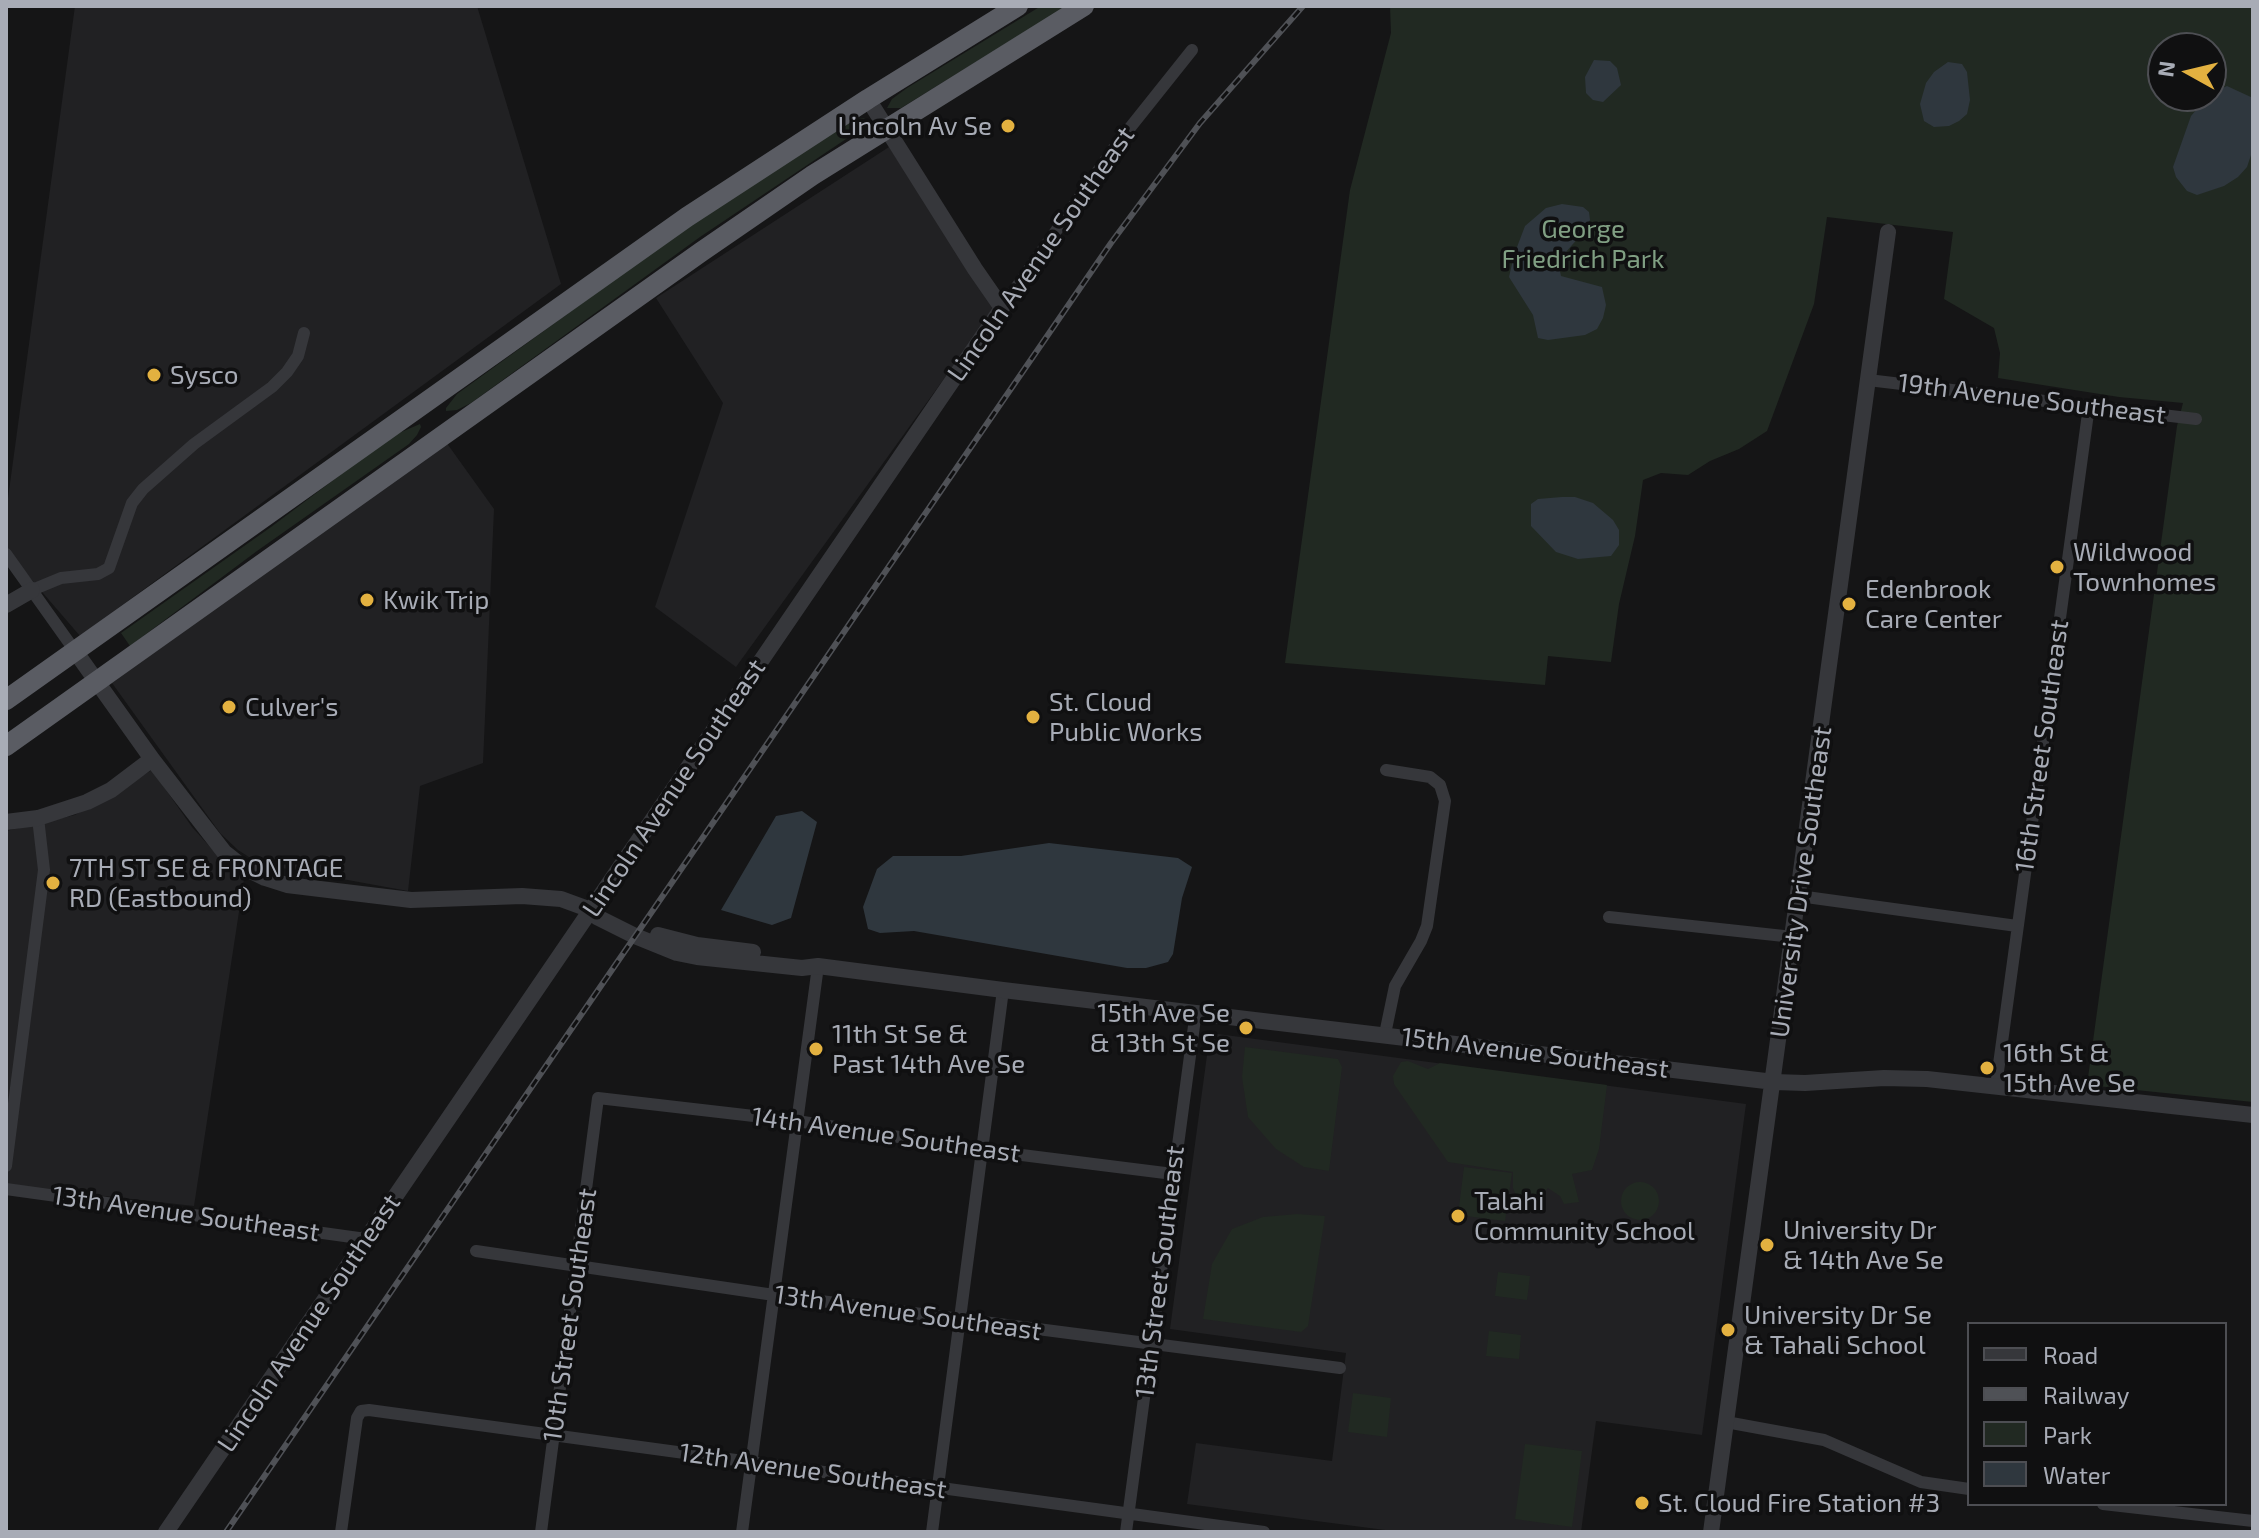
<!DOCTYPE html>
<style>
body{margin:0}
#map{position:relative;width:2259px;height:1538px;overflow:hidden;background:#151516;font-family:"Exo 2",sans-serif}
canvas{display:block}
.frame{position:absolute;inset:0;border:8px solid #a8acb6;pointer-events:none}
.legend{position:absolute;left:1967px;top:1322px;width:260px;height:184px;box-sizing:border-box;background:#101011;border:2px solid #4d4e53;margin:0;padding:10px 14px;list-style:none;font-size:24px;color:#a8acb6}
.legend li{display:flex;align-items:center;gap:16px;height:40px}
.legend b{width:40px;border:2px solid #4d4e53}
.north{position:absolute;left:2147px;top:32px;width:80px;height:80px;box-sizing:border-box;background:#101011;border:2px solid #4d4e53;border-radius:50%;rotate:278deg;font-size:22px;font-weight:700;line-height:32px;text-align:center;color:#a8acb6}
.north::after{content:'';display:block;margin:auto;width:28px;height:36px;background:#e3b140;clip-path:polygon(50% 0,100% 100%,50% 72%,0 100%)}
</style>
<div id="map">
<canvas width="2259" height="1538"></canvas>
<div class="frame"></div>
<ul class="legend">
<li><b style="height:10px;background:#36373b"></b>Road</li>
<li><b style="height:10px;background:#4f5156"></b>Railway</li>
<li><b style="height:22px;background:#212922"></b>Park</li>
<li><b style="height:22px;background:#2f373e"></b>Water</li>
</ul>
<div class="north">N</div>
</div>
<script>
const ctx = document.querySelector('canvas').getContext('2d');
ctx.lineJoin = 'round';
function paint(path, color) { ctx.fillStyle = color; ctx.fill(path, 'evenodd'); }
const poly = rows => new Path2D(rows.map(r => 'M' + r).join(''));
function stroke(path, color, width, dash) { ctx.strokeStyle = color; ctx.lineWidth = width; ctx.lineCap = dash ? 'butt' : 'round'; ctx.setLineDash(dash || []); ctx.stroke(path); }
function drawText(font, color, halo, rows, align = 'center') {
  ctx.font = font + ' "Exo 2",sans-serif'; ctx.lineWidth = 7; ctx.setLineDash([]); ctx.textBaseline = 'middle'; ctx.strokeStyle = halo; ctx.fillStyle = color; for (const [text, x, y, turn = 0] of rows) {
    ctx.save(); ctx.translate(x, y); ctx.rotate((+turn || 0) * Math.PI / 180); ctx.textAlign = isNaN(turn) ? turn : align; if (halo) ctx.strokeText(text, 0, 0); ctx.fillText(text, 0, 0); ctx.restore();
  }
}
paint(poly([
 [75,6,477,6,561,284,80,636,6,550,6,513],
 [889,147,995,308,736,667,655,607,723,403,656,298],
 [446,442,494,509,483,763,420,786,408,891,260,864,238,850,220,833,112,683],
 [152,770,192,827,211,848,244,879,194,1206,6,1185,6,831,75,815],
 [1210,1033,1746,1104,1702,1435,1596,1421,1581,1532,1400,1532,1187,1504,1196,1443,1332,1461,1346,1353,1170,1329]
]), '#212123');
paint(poly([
 [1041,6,1067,6,901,108,887,108,892,99,907,88],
 [1390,6,2253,6,2253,1102,2087,1085,2177,426,2183,403,2119,397,1998,378,2000,353,1994,328,1944,299,1953,232,1827,217,1814,304,1767,431,1739,449,1710,461,1688,475,1661,473,1643,480,1635,536,1619,604,1611,662,1548,656,1545,685,1285,663,1350,190,1391,33],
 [2163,48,2211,48,2211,96,2163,96],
 [862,118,866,119,855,133,700,237,471,403,457,410,446,411,446,408,457,394,690,225,853,119],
 [420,424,421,427,417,435,409,444,257,551,130,646,121,633,271,527,392,436],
 [1245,1047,1338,1059,1342,1067,1329,1171,1304,1167,1276,1149,1248,1117,1242,1077],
 [1408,1061,1428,1069,1440,1063,1607,1085,1599,1149,1592,1170,1572,1174,1579,1202,1564,1204,1560,1196,1548,1188,1543,1193,1539,1208,1528,1209,1519,1203,1513,1188,1513,1172,1448,1162,1394,1084,1393,1076,1401,1062],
 [1464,1167,1512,1173,1505,1221,1458,1215],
 '1621 1201a19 19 0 1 1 38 0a19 19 0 1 1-38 0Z',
 [1297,1214,1325,1216,1308,1326,1301,1332,1203,1319,1212,1264,1232,1229,1263,1217],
 [1498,1272,1530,1276,1527,1300,1495,1296],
 [1489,1331,1521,1335,1519,1359,1486,1356],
 [1353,1393,1391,1398,1387,1437,1348,1432],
 [1525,1444,1582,1451,1572,1527,1515,1519]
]), '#212922');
paint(poly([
 [1594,60,1610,61,1617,68,1621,85,1603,102,1593,100,1586,93,1585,77],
 [1948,62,1962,64,1967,72,1970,100,1967,114,1959,121,1949,126,1934,127,1924,121,1920,104,1926,83,1934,72],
 [2227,86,2253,98,2253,149,2247,167,2238,177,2224,186,2197,195,2187,191,2176,177,2173,167,2191,116,2211,93],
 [1562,204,1583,207,1589,212,1590,220,1580,236,1558,261,1561,276,1602,287,1606,305,1603,318,1597,329,1585,335,1548,340,1538,338,1533,315,1509,277,1514,255,1525,226,1546,208],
 [1562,497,1575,497,1593,503,1613,520,1619,530,1619,545,1611,556,1578,559,1556,552,1531,526,1531,504,1538,499],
 [802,811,817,822,791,918,772,925,721,910,776,816],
 [1049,843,1178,858,1192,867,1182,898,1173,954,1168,962,1146,968,1127,968,914,931,880,933,868,929,863,907,877,869,893,856,961,856]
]), '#2f373e');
stroke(poly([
 [1002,308,1117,144,1192,50],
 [1868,380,2196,419],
 [6,554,75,651],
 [32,590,61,578,98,574,109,568,132,503,143,489,194,444,272,387,287,372,298,356,304,333],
 [1799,896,2017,926],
 [1609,917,1793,937],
 [1385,1034,1395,986,1421,941,1427,926,1445,801,1440,785,1430,777,1386,770],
 [1996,1086,2089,406],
 [6,1166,44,870,38,818],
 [6,1189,366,1239],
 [476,1251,774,1295,1340,1368],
 [1726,1422,1824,1440,1921,1482,1969,1489],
 [2103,1504,2253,1521],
 [341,1532,357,1418,361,1411,369,1410,1264,1532],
 [541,1532,598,1098,797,1121,982,1150,1173,1174],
 [742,1532,818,966],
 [932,1532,1003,990],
 [1126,1532,1196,1011]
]), '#36373b', 12);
stroke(poly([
 [6,605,32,590],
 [75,651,152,759,224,852,243,867,265,878,287,885,411,900,522,896,561,899,591,910,597,917,635,936,677,953,697,957,802,968,818,966,1003,990,1774,1082,1805,1083,1884,1078,1927,1079,2253,1115],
 [6,822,38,818,87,802,111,790,152,759],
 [658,935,697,945,753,952],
 [166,1532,1002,308,975,269,868,99],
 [1711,1532,1888,232]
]), '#36373b', 16);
stroke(poly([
 [6,700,687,217,868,99,1018,6],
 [6,746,701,252,813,175,1084,6]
]), '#5a5c63', 20);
const rail = poly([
 [226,1532,1111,243,1200,123,1303,6]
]);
stroke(rail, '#4f5156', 6);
stroke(rail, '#101011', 3, [9]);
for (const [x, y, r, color] of [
 [1008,126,8,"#e3b140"],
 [154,375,8,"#e3b140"],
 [2057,567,8,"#e3b140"],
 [367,600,8,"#e3b140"],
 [1849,604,8,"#e3b140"],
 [229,707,8,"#e3b140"],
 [1033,717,8,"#e3b140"],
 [53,883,8,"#e3b140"],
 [1246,1028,8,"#e3b140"],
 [816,1049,8,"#e3b140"],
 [1987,1068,8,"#e3b140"],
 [1458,1216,8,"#e3b140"],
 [1767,1245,8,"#e3b140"],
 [1728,1330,8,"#e3b140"],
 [1642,1503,8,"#e3b140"]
]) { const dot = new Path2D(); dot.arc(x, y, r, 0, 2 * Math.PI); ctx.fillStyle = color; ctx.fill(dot); stroke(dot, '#101011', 3); }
drawText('26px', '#a8acb6', '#101011', [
 ["Lincoln Av Se",992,126,"right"],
 ["Sysco",170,375],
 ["Wildwood",2073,552],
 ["Townhomes",2073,582],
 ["Edenbrook",1865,589],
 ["Care Center",1865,619],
 ["Kwik Trip",383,600],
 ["St. Cloud",1049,702],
 ["Public Works",1049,732],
 ["Culver's",245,707],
 ["7TH ST SE & FRONTAGE",69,868],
 ["RD (Eastbound)",69,898],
 ["15th Ave Se",1230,1013,"right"],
 ["& 13th St Se",1230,1043,"right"],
 ["11th St Se &",832,1034],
 ["Past 14th Ave Se",832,1064],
 ["16th St &",2003,1053],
 ["15th Ave Se",2003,1083],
 ["Talahi",1474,1201],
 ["Community School",1474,1231],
 ["University Dr",1783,1230],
 ["& 14th Ave Se",1783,1260],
 ["University Dr Se",1744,1315],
 ["& Tahali School",1744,1345],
 ["St. Cloud Fire Station #3",1658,1503]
], 'left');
drawText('26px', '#809f83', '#101011', [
 ["George",1583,229],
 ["Friedrich Park",1583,259]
]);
drawText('26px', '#a8acb6', '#101011', [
 ["Lincoln Avenue Southeast",1041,254,-55],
 ["19th Avenue Southeast",2032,399,7],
 ["16th Street Southeast",2042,746,-82],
 ["Lincoln Avenue Southeast",674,788,-56],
 ["University Drive Southeast",1801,882,-82],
 ["15th Avenue Southeast",1535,1053,7],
 ["14th Avenue Southeast",886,1135,8],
 ["13th Avenue Southeast",186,1214,8],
 ["13th Street Southeast",1160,1272,-83],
 ["13th Avenue Southeast",908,1313,8],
 ["10th Street Southeast",570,1315,-82],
 ["Lincoln Avenue Southeast",309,1323,-56],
 ["12th Avenue Southeast",813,1471,8]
]);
</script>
